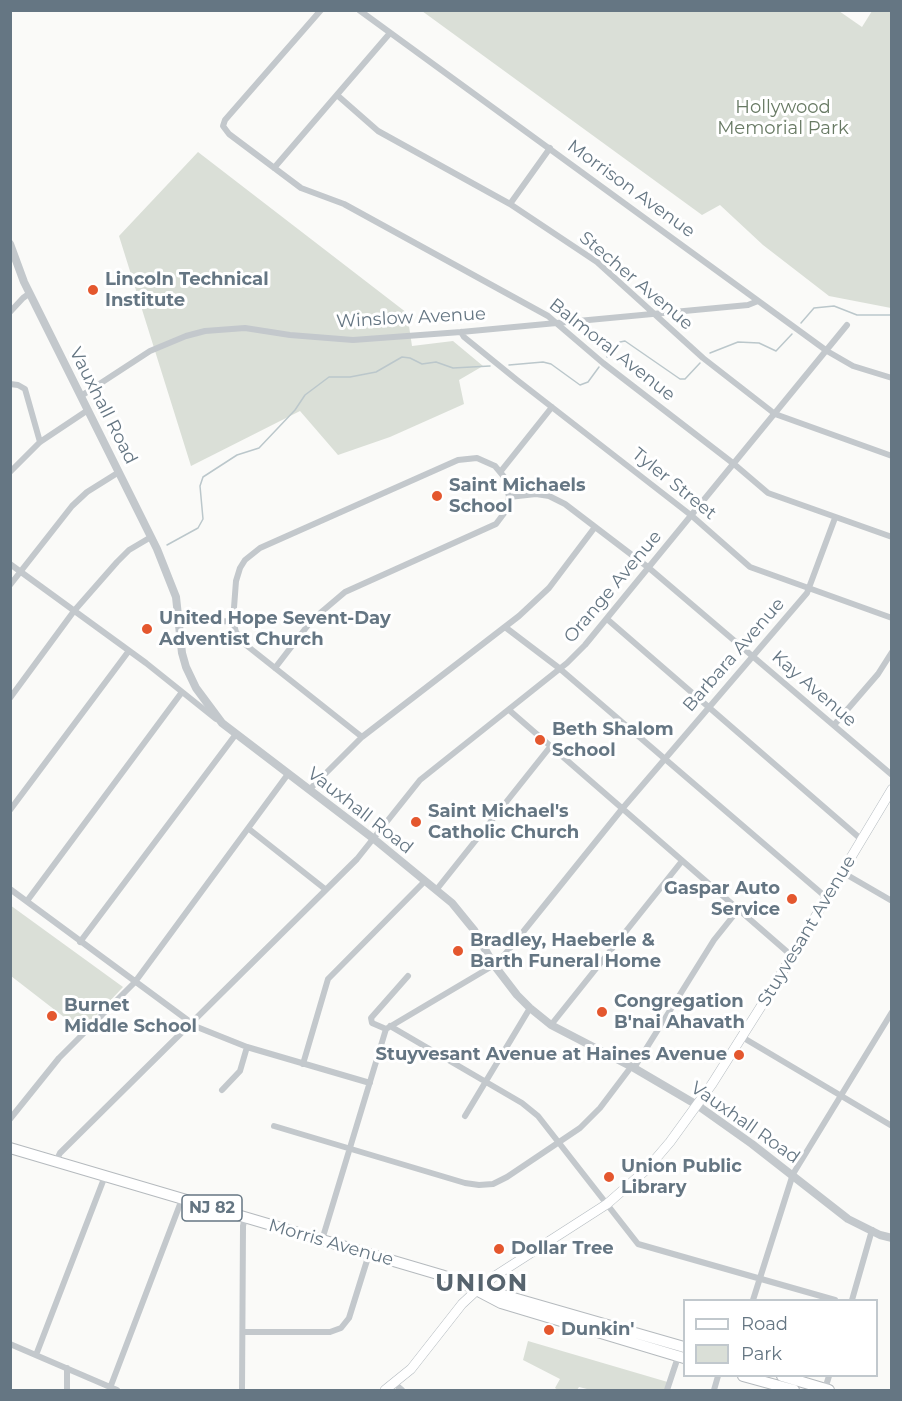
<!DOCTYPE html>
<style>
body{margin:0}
#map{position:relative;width:902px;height:1401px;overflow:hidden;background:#fafaf8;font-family:Montserrat,sans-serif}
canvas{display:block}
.frame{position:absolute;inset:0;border:12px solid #657683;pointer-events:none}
.legend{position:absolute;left:683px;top:1299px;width:195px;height:78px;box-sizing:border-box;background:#fff;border:2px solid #c1c8cd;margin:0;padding:8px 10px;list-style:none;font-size:18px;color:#657683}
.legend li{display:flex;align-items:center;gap:12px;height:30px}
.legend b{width:30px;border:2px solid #c1c8cd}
</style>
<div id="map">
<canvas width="902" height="1401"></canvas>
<div class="frame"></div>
<ul class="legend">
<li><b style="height:8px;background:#fff"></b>Road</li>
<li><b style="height:16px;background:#dadfd7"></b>Park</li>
</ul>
</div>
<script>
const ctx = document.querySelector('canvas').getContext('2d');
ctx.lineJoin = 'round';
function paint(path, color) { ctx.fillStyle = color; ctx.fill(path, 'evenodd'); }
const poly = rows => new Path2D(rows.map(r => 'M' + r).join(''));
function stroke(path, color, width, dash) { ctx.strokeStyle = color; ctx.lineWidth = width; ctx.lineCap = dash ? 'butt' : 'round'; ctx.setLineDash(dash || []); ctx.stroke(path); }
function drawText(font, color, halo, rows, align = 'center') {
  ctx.font = font + ' Montserrat,sans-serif'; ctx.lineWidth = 6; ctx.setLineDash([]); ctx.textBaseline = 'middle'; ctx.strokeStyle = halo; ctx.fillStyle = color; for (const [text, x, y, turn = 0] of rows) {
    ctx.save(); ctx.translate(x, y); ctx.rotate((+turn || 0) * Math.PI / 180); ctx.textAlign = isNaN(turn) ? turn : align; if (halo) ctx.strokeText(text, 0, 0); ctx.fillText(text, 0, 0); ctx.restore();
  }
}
paint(poly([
 [839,11,862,27,872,11,891,11,891,308,829,296,763,245,720,205,702,215,422,11],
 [198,152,407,313,412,346,453,341,483,366,459,380,464,404,390,437,338,455,300,411,191,466,119,236],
 [10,905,123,987,82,1031,11,976],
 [528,1341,671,1383,669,1390,591,1390,579,1387,577,1390,558,1390,555,1388,560,1379,523,1360]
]), '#dadfd7');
stroke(poly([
 [801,323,814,308,834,306,857,315,892,315],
 [710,353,738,342,759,343,776,351,792,334],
 [607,357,620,342,625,341,680,379,685,379,700,363],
 [509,365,543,362,551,364,580,385,588,382,599,367],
 [167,545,198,528,203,519,200,486,203,477,237,455,259,448,295,410,305,395,329,377,350,377,376,372,402,357,410,358,422,364,436,362,453,368,490,366]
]), '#bbc7cb', 1.5);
const secondary = poly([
 [385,1390,411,1369,462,1304,477,1290,495,1276,607,1204,647,1169,670,1142,712,1084,772,989,892,789]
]);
const primary = poly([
 [10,1148,441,1275,461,1282,501,1303,684,1358],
 [483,1291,503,1295,684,1347],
 [743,1376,794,1390],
 [782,1376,829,1390]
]);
stroke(secondary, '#b3babf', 10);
stroke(primary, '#b5babe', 12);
stroke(poly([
 [321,10,225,120,223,126,229,134,301,188,344,204,548,316,603,363,734,464,768,493,892,537],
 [359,10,827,351,853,366,892,378],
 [337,95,378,131,510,204,597,262,703,358,775,414,892,456],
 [274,168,390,33],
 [510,204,550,148],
 [10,312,23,298,30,293],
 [461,332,464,337,517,380,692,516,750,567,892,618],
 [10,384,18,385,25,389,40,442],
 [81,396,150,351,186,336,205,331,245,328,290,335,353,340,461,332,663,313,748,305,758,301],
 [501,471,552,407],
 [10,472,40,442,88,410],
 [509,497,536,494,549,496,565,504,649,568,892,775],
 [10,564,146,663,216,719],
 [10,585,72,506,87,492,119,472],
 [607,619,862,840],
 [178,622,233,621],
 [505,627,559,668,827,898],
 [275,668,312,620,345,592,496,524,505,512,509,497,505,478,495,466,477,458,458,460,260,548,245,560,240,568,236,581,233,621,236,632,240,638,246,645,362,737],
 [10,698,74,611,117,562,129,550,151,537],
 [509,710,792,956],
 [834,725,878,674,892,652],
 [309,790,362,737,519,616,549,588,595,527],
 [10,810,128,652],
 [249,829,325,889],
 [842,872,892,901],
 [10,889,197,1027,247,1047,370,1083],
 [437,889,550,747],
 [27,901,182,692],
 [80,942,236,734],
 [551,1025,682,861],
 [390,1026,522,1103,538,1116,638,1244,835,1300],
 [386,1029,372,1023,371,1018,408,976],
 [742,1037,892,1126],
 [303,1064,328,979,425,881],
 [634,1068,714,940,738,910],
 [222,1090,240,1071,247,1047],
 [465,1116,530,1008],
 [10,1119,59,1058,135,982,288,774],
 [274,1126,465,1183,479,1185,493,1184,507,1177,580,1128,600,1108,631,1067],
 [56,1161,60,1153,357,859,420,780,567,663,585,645,847,325],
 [322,1240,386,1029,494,965,502,958,622,809,807,593,835,518],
 [753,1300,793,1174,892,1012],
 [852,1300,872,1230],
 [243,1332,330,1332,341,1328,349,1318,369,1254],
 [10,1344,117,1390],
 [36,1355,105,1176],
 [395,1384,402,1390],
 [110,1388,182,1199],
 [825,1389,829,1376],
 [67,1390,67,1368],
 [242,1390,243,1226,245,1217],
 [667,1390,679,1354],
 [714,1390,718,1376]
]), '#c3c8cc', 6);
stroke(poly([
 [10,244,24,282,157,549,176,597,182,653,186,667,196,688,222,723,374,839,452,903,474,930,494,965,517,995,530,1008,551,1025,634,1068,697,1105,752,1144,848,1219,880,1235,892,1238]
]), '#c3c8cc', 8);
stroke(secondary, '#fff', 9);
stroke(primary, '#fff', 10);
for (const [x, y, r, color] of [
 [93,290,6,"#e4572e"],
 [437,496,6,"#e4572e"],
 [147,629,6,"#e4572e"],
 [540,740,6,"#e4572e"],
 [416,822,6,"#e4572e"],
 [792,899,6,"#e4572e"],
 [458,951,6,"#e4572e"],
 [602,1012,6,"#e4572e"],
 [52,1016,6,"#e4572e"],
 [739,1055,6,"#e4572e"],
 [609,1177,6,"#e4572e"],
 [499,1249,6,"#e4572e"],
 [549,1330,6,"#e4572e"]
]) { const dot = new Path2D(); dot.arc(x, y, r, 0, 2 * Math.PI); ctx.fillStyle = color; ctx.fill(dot); stroke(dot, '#fff', 2); }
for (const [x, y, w] of [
 [212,1208,60]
]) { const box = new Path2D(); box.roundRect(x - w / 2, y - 13, w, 26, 4.5); ctx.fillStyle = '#fff'; ctx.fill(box); stroke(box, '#657683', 1.5); }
drawText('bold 16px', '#657683', null, [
 ["NJ 82",212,1208]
]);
drawText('18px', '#687a64', '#fff', [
 ["Hollywood",783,108],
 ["Memorial Park",783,129]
]);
drawText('18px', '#657683', '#fff', [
 ["Morrison Avenue",631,189,36],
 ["Stecher Avenue",636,281,40],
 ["Winslow Avenue",411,318,-3],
 ["Balmoral Avenue",612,350,38],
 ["Vauxhall Road",103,406,63],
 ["Tyler Street",674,484,39],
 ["Orange Avenue",613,587,-50],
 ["Barbara Avenue",734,655,-49],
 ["Kay Avenue",814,689,41],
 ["Vauxhall Road",360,811,38],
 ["Stuyvesant Avenue",807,931,-59],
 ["Vauxhall Road",745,1123,35],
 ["Morris Avenue",331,1243,16]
]);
drawText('bold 18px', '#657683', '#fff', [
 ["Lincoln Technical",105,280],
 ["Institute",105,301],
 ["Saint Michaels",449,486],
 ["School",449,507],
 ["United Hope Sevent-Day",159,619],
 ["Adventist Church",159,640],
 ["Beth Shalom",552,730],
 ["School",552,751],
 ["Saint Michael's",428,812],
 ["Catholic Church",428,833],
 ["Gaspar Auto",780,889,"right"],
 ["Service",780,910,"right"],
 ["Bradley, Haeberle &",470,941],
 ["Barth Funeral Home",470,962],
 ["Congregation",614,1002],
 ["B'nai Ahavath",614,1023],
 ["Burnet",64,1006],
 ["Middle School",64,1027],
 ["Stuyvesant Avenue at Haines Avenue",727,1055,"right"],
 ["Union Public",621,1167],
 ["Library",621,1188],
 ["Dollar Tree",511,1249],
 ["Dunkin'",561,1330]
], 'left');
ctx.letterSpacing = '1.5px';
drawText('bold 24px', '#57646e', '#fff', [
 ["UNION",482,1284]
]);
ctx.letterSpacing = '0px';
</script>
